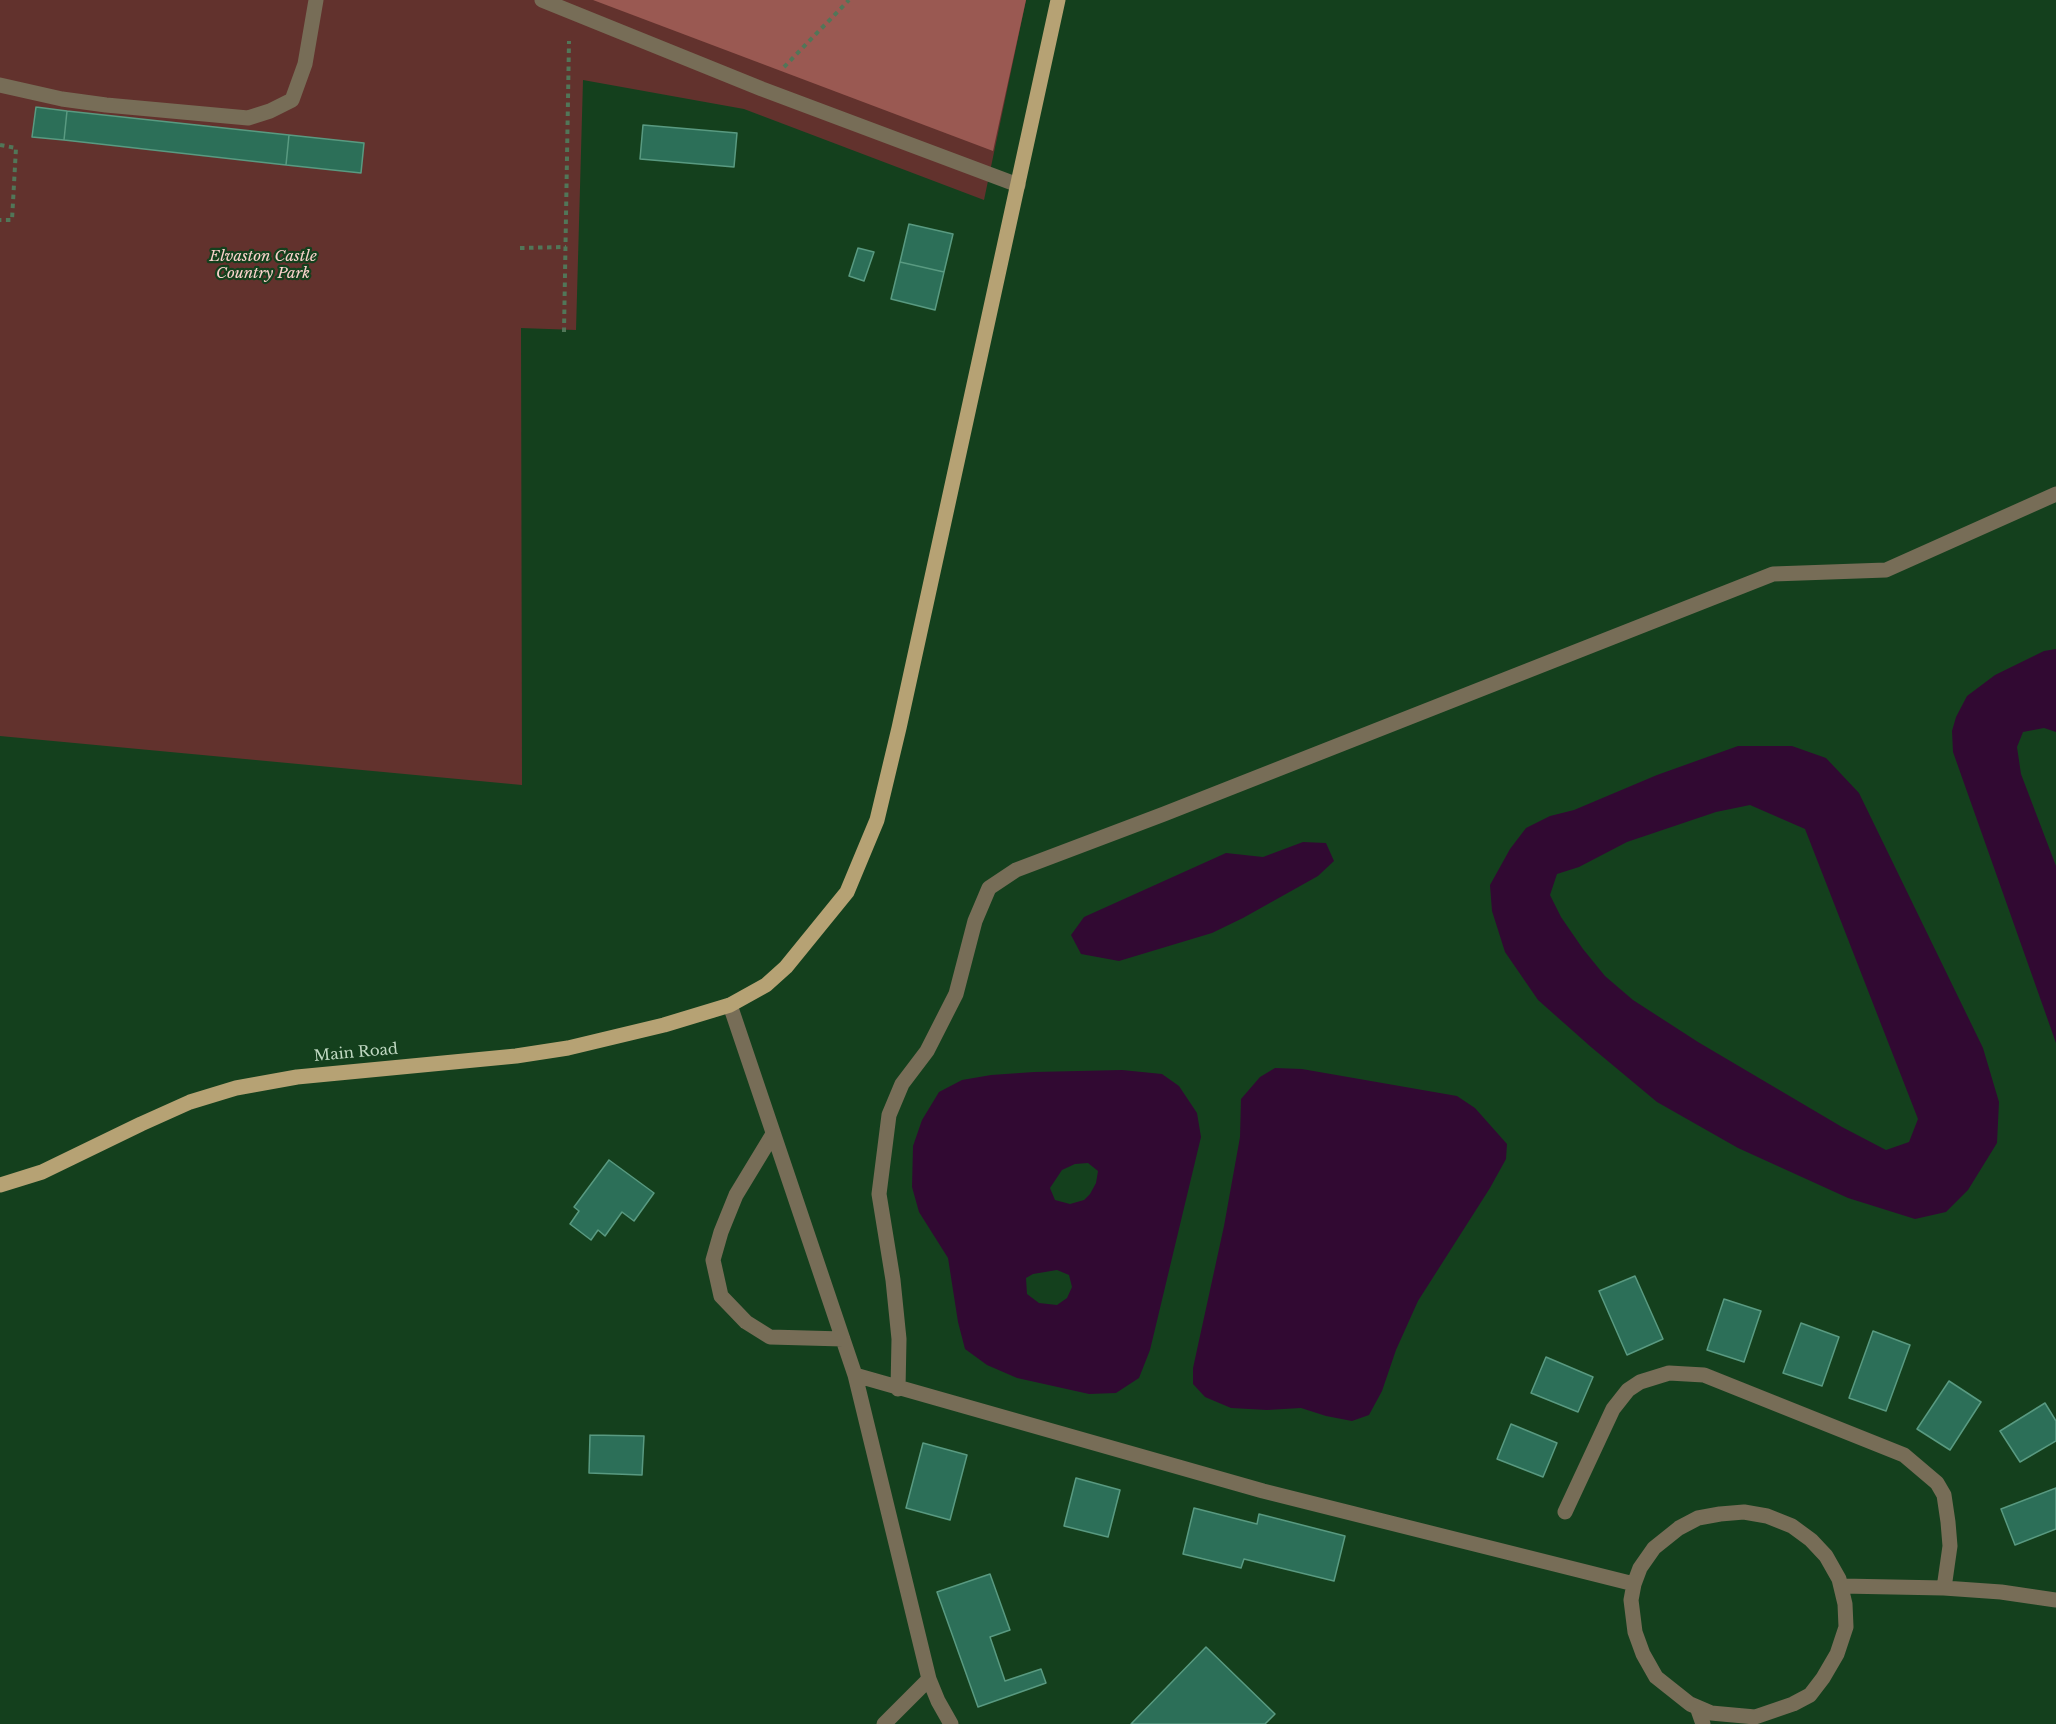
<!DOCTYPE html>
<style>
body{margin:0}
canvas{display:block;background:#14401d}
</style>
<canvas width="2056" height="1724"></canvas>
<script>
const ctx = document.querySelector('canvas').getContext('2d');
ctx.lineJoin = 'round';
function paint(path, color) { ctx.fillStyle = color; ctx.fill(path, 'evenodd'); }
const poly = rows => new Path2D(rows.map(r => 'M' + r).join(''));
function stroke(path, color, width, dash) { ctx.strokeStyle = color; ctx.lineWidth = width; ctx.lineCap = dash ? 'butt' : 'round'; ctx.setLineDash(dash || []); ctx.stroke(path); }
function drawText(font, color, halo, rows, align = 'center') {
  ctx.font = font + ' "Libre Baskerville",serif'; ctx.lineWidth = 4.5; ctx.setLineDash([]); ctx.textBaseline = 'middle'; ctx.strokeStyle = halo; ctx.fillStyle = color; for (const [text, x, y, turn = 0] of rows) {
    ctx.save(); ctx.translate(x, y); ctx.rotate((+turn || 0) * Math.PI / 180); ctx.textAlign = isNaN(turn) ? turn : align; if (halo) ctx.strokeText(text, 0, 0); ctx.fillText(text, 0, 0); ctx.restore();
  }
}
paint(poly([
 [0,0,1026,0,984,200,744,109,583,80,576,330,521,328,522,785,0,736]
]), '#62322d');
paint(poly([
 [593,0,1026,0,993,151]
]), '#9a5952');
paint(poly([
 [2056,649,2056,732,2044,728,2023,732,2017,747,2021,774,2056,866,2056,1043,1953,752,1952,731,1956,717,1967,696,1995,675,2044,651],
 [1738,746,1792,746,1826,758,1859,793,1983,1048,1999,1102,1997,1143,1968,1190,1946,1212,1915,1219,1848,1198,1738,1148,1657,1102,1591,1047,1538,1000,1505,952,1492,911,1490,885,1510,849,1526,828,1550,816,1574,810,1657,775],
 [1750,805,1805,829,1918,1119,1909,1142,1886,1150,1842,1127,1698,1042,1633,1000,1605,976,1583,949,1561,917,1550,895,1557,874,1579,867,1627,842,1716,812],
 [1303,842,1326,843,1334,861,1318,876,1243,918,1212,933,1119,961,1081,954,1071,935,1084,917,1226,853,1263,857],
 [1275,1068,1302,1069,1457,1096,1475,1108,1507,1144,1506,1159,1490,1188,1418,1301,1396,1350,1382,1391,1369,1415,1352,1421,1326,1416,1301,1408,1267,1410,1231,1408,1205,1397,1193,1384,1193,1368,1224,1226,1240,1137,1241,1099,1260,1077],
 [1122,1070,1162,1074,1179,1086,1197,1113,1201,1137,1150,1350,1139,1378,1116,1393,1089,1394,1017,1378,987,1365,965,1349,958,1322,948,1258,919,1212,912,1187,913,1146,922,1120,939,1092,962,1080,991,1075,1034,1072],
 [1088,1163,1098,1171,1096,1183,1090,1194,1084,1200,1070,1204,1055,1200,1050,1188,1062,1170,1075,1164],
 [1057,1270,1069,1275,1072,1287,1067,1298,1057,1305,1039,1303,1027,1294,1026,1278,1033,1274]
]), '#310932');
const building = poly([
 [36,107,67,111,64,140,32,137,36,107],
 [67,111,289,135,286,165,64,140,67,111],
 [643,125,737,133,734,167,640,159,643,125],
 [289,135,364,143,361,173,286,165,289,135],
 [909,224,953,234,944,272,900,262,909,224],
 [858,248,874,252,864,281,849,276,858,248],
 [900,262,944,272,935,310,891,299,900,262],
 [609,1160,654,1193,634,1221,622,1212,605,1236,598,1230,591,1240,570,1224,579,1211,574,1207,609,1160],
 [1635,1276,1663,1339,1627,1355,1599,1291,1635,1276],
 [1724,1299,1761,1311,1744,1362,1707,1350,1724,1299],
 [1801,1323,1839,1337,1822,1386,1783,1373,1801,1323],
 [1873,1331,1910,1345,1886,1411,1849,1398,1873,1331],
 [1546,1357,1593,1377,1578,1412,1531,1393,1546,1357],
 [1949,1381,1981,1402,1950,1450,1917,1429,1949,1381],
 [2045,1403,2056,1421,2056,1441,2020,1462,2000,1431,2045,1403],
 [1511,1424,1557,1443,1543,1477,1497,1459,1511,1424],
 [590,1435,644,1436,642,1475,589,1473,590,1435],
 [923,1443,967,1455,950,1520,906,1508,923,1443],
 [1076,1478,1120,1490,1108,1537,1064,1526,1076,1478],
 [2056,1488,2056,1529,2015,1545,2001,1509,2056,1488],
 [1194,1508,1257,1524,1259,1514,1345,1536,1334,1581,1244,1559,1241,1568,1183,1554,1194,1508],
 [990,1574,1010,1630,990,1637,1005,1681,1041,1669,1046,1683,978,1707,937,1592,990,1574],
 [1206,1647,1275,1714,1265,1724,1131,1724,1206,1647]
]);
paint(building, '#2c6f58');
stroke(building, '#599a81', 1.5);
stroke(poly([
 [784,67,849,0],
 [0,145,16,148,12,220,0,220],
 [520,248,566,247],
 [564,332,569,41]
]), '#517658', 4, [4.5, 4.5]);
stroke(poly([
 [542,0,762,89,1018,185],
 [0,85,62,99,106,105,248,118,270,111,292,100,305,64,316,0],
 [730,1005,855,1375,1263,1491,1634,1584],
 [773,1134,736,1195,721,1232,713,1260,721,1296,746,1322,770,1337,843,1339],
 [855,1375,929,1679,938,1701,951,1724],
 [898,1389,899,1339,893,1280,879,1194,889,1115,902,1084,927,1051,956,994,975,921,989,888,1016,870,1164,814,1773,574,1886,570,2056,494],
 [1565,1512,1613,1409,1628,1390,1640,1382,1669,1373,1704,1375,1904,1455,1937,1483,1944,1495,1948,1522,1950,1546,1944,1588],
 [1744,1512,1767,1516,1792,1526,1811,1540,1826,1556,1839,1579,1845,1604,1846,1627,1837,1654,1823,1678,1810,1695,1793,1704,1755,1717,1711,1713,1690,1704,1656,1677,1643,1654,1635,1632,1631,1600,1634,1584,1640,1568,1654,1548,1679,1528,1698,1518,1720,1514,1744,1512],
 [1842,1586,1944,1588,2001,1592,2056,1600],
 [1697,1707,1703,1724],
 [884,1724,929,1679]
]), '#776d57', 15);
stroke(poly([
 [0,1185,42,1172,141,1124,190,1102,236,1088,297,1077,516,1056,568,1048,664,1025,730,1005,766,985,786,967,847,892,877,820,899,728,1058,0]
]), '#b6a274', 15);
drawText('italic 15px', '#fad2cc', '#14401d', [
 ["Elvaston Castle",263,257],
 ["Country Park",263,274]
]);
drawText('15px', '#c2dac4', '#14401d', [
 ["Main Road",356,1053,-5]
]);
</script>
